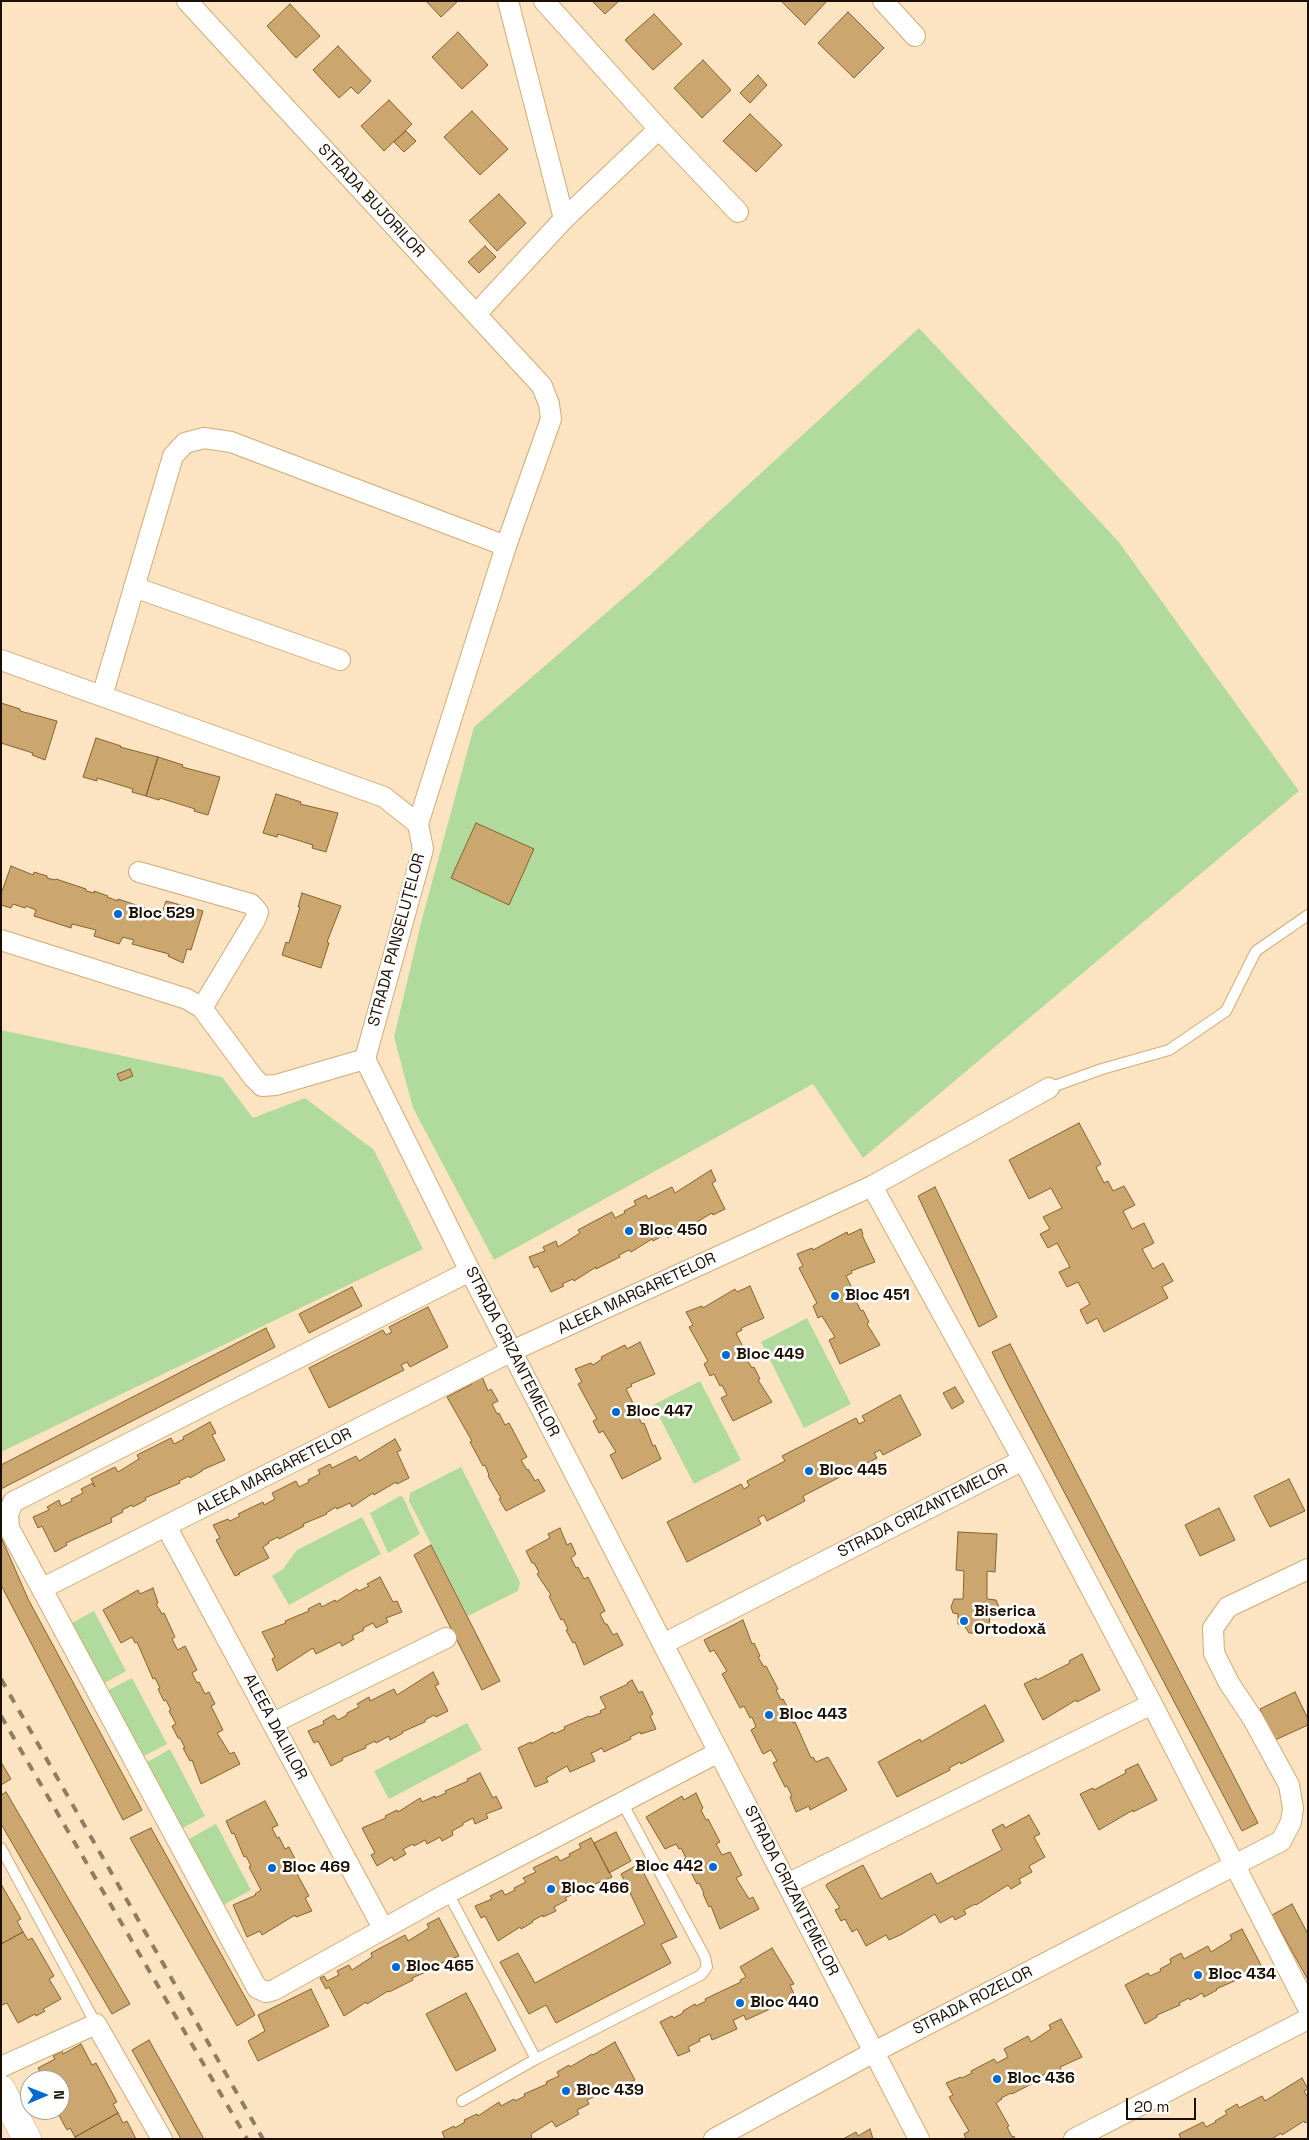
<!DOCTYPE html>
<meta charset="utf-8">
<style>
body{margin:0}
#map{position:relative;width:1309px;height:2140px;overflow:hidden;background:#fce3c2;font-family:"Space Grotesk",sans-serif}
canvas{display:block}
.frame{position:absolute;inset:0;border:2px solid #1d0f00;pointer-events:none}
.north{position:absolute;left:20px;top:2070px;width:50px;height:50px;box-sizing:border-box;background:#fff;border:1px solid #a59f99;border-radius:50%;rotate:89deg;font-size:14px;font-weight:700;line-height:20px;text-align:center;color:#1d0f00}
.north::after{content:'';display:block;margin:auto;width:18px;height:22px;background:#006ad2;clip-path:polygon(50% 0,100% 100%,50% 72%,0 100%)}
.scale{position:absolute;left:1126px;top:2098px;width:70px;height:22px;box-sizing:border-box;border:2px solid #1d0f00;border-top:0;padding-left:6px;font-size:15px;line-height:18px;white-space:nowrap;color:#1d0f00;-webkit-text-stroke:4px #fff;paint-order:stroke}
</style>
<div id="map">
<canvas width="1309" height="2140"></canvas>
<div class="frame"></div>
<div class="north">N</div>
<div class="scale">20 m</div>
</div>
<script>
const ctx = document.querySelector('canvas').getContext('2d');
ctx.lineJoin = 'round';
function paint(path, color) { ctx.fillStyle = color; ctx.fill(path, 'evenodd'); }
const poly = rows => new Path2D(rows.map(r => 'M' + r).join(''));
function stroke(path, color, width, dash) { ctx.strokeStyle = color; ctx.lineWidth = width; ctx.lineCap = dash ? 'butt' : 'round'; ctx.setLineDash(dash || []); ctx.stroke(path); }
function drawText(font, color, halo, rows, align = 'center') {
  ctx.font = font + ' "Space Grotesk",sans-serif'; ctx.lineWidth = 5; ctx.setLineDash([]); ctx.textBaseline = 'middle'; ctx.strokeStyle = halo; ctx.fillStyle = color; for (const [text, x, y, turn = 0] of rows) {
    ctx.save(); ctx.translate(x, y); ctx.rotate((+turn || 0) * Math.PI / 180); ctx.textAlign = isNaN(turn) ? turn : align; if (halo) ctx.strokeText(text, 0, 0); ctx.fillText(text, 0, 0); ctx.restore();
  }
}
paint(poly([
 [919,328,1118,541,1299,791,863,1158,813,1084,494,1260,413,1108,394,1037,422,919,474,727,649,576],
 [1,1030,222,1077,253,1118,305,1098,374,1150,423,1249,1,1452],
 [807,1318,851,1404,804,1428,761,1342],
 [700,1381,741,1460,694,1484,653,1405],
 [461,1467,520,1582,518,1591,468,1616,409,1501,410,1493],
 [400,1496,403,1497,420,1534,388,1553,370,1513],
 [362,1517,381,1554,289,1605,272,1576,283,1569,297,1550],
 [94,1611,126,1671,103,1684,70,1624],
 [132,1678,167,1744,142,1757,107,1691],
 [467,1723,482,1750,389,1799,374,1771],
 [170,1749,205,1816,181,1829,146,1763],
 [216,1824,251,1890,223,1905,187,1840]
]), '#b0db9c');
const building = poly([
 [426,1,458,1,441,17,426,1],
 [592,1,619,1,605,14,592,1],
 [781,1,827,1,805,25,781,1],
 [290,4,320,36,296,58,267,26,290,4],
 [848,12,884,48,854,78,818,43,848,12],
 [654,14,682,44,653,70,625,40,654,14],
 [458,32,488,65,462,89,432,57,458,32],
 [338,46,371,81,358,94,351,87,339,98,313,70,338,46],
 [703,60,731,90,702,118,674,88,703,60],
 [758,75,767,85,750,103,740,93,758,75],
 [389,100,412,124,384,151,361,126,389,100],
 [472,111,508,149,480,175,444,137,472,111],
 [750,114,782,145,756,172,723,141,750,114],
 [406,131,416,141,404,152,394,142,406,131],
 [499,194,526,223,497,251,469,221,499,194],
 [485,246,496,257,479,273,468,262,485,246],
 [1,703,20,709,20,711,57,721,45,760,32,755,33,753,1,743,1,703],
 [96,738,121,746,120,747,158,757,146,796,132,792,133,789,97,778,97,781,83,777,96,738],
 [158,757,183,765,182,767,220,777,208,815,194,811,195,809,160,798,159,800,146,796,158,757],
 [276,794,301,802,300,804,338,813,326,852,312,848,313,845,278,834,277,837,263,833,276,794],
 [476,823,534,849,509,905,451,878,476,823],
 [11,866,33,875,34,872,47,876,47,878,55,880,56,879,86,889,86,891,94,893,94,891,108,896,107,897,118,901,118,899,145,908,144,910,155,913,156,911,162,913,166,901,203,911,191,950,187,949,183,963,168,956,169,954,132,944,134,940,126,938,123,937,119,944,94,936,96,930,72,924,71,928,34,916,36,910,26,906,25,908,13,904,11,908,1,905,1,894,11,866],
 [302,893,341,906,327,942,329,943,321,968,282,955,286,942,289,943,300,907,298,907,302,893],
 [130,1069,133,1076,120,1081,117,1074,130,1069],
 [1079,1123,1101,1164,1096,1167,1104,1183,1108,1181,1113,1191,1124,1186,1135,1205,1123,1211,1132,1229,1144,1223,1154,1243,1142,1249,1153,1269,1163,1263,1173,1281,1162,1287,1168,1298,1104,1332,1097,1318,1087,1324,1080,1310,1090,1304,1078,1282,1067,1287,1059,1272,1070,1267,1057,1243,1048,1248,1040,1234,1050,1229,1043,1217,1062,1208,1051,1188,1029,1199,1009,1160,1079,1123],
 [711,1170,716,1181,712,1183,725,1209,713,1215,712,1213,690,1226,689,1224,679,1229,680,1231,668,1238,666,1234,653,1241,652,1239,631,1252,629,1250,619,1255,620,1257,596,1269,596,1267,574,1281,573,1279,562,1284,564,1286,551,1292,538,1266,534,1268,529,1257,545,1251,543,1247,556,1241,558,1247,580,1233,578,1230,589,1224,612,1212,615,1218,625,1213,624,1211,636,1205,634,1201,646,1195,648,1199,672,1187,675,1193,711,1170],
 [935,1187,997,1317,979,1327,918,1196,935,1187],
 [861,1229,863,1234,862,1235,875,1262,851,1271,852,1273,846,1276,858,1300,856,1301,861,1311,863,1310,869,1322,867,1324,880,1345,840,1364,829,1340,835,1337,822,1316,818,1318,813,1306,817,1303,799,1268,803,1266,797,1254,812,1248,813,1250,847,1232,848,1235,861,1229],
 [750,1286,764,1318,741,1328,742,1330,736,1333,748,1357,746,1358,752,1368,754,1367,760,1379,758,1380,772,1402,733,1421,721,1398,727,1395,722,1385,720,1386,714,1374,710,1376,704,1364,708,1361,689,1327,693,1325,686,1312,702,1306,703,1308,735,1289,737,1292,750,1286],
 [352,1287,362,1306,309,1333,299,1314,352,1287],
 [428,1307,448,1347,410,1367,407,1362,401,1365,404,1370,329,1408,309,1368,383,1330,386,1335,392,1332,389,1327,428,1307],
 [266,1328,275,1347,1,1489,1,1465,266,1328],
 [640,1342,655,1374,631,1384,632,1386,626,1389,638,1413,637,1414,642,1424,644,1423,653,1446,655,1445,661,1459,622,1479,610,1455,616,1452,603,1431,599,1433,593,1421,597,1419,578,1384,582,1382,575,1369,591,1363,593,1365,602,1359,601,1357,625,1345,627,1349,640,1342],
 [1010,1344,1258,1823,1242,1831,1006,1381,992,1352,1010,1344],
 [481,1374,488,1391,491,1389,498,1401,492,1404,497,1414,499,1413,505,1425,509,1423,527,1457,521,1460,527,1470,528,1469,535,1481,538,1479,545,1491,506,1511,499,1499,501,1498,488,1476,489,1475,485,1465,483,1466,470,1442,472,1441,447,1397,472,1384,470,1380,481,1374],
 [955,1387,964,1402,952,1409,943,1393,955,1387],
 [900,1395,921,1435,883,1455,880,1450,874,1453,877,1458,803,1496,805,1501,767,1521,764,1515,758,1518,761,1524,687,1562,667,1522,741,1484,744,1489,749,1486,747,1481,785,1461,782,1456,856,1418,859,1424,865,1421,862,1416,900,1395],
 [210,1422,216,1433,212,1435,225,1460,202,1470,202,1471,190,1478,189,1476,179,1481,180,1483,145,1498,146,1500,133,1507,132,1505,122,1510,123,1512,111,1518,112,1522,66,1543,67,1545,55,1552,42,1526,38,1528,33,1517,49,1510,47,1507,59,1500,61,1506,72,1501,71,1499,83,1493,81,1489,93,1483,95,1487,91,1479,115,1467,118,1472,139,1459,137,1455,171,1438,174,1444,184,1439,183,1437,210,1422],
 [395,1439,401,1450,397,1452,409,1478,397,1484,396,1482,374,1495,373,1493,352,1507,350,1503,337,1509,336,1507,326,1513,327,1514,303,1524,304,1526,279,1539,278,1537,268,1542,269,1543,263,1547,269,1558,239,1573,240,1574,235,1576,216,1540,220,1538,213,1525,228,1519,230,1521,240,1516,238,1514,263,1502,264,1505,275,1499,272,1493,296,1481,299,1487,309,1482,308,1480,320,1474,318,1470,330,1464,332,1468,356,1456,359,1461,395,1439],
 [1289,1479,1305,1511,1270,1527,1254,1496,1289,1479],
 [1219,1508,1235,1540,1200,1556,1185,1525,1219,1508],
 [560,1528,567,1545,571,1543,576,1554,571,1558,576,1568,578,1567,584,1579,588,1577,605,1611,600,1614,605,1624,607,1624,613,1635,617,1633,623,1645,584,1665,575,1642,573,1643,566,1630,568,1629,563,1619,561,1620,549,1596,551,1595,537,1574,539,1572,534,1563,532,1563,526,1551,550,1538,548,1534,560,1528],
 [958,1532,997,1534,995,1572,987,1571,987,1599,996,1600,999,1607,997,1612,990,1615,989,1626,982,1626,978,1633,969,1633,964,1625,958,1624,958,1614,953,1613,951,1607,954,1599,963,1599,964,1571,956,1570,958,1532],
 [1,1537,28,1599,142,1810,123,1820,1,1585,1,1537],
 [431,1545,500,1681,482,1690,414,1555,431,1545],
 [380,1577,393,1602,397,1601,402,1612,386,1618,388,1622,376,1628,373,1623,363,1628,364,1630,352,1636,354,1639,342,1646,340,1642,316,1654,313,1648,277,1671,272,1659,275,1657,262,1632,286,1623,285,1621,309,1611,308,1609,320,1603,322,1607,335,1600,336,1602,357,1589,359,1591,369,1586,367,1584,380,1577],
 [153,1588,158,1603,156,1604,162,1614,164,1613,175,1637,172,1639,176,1647,178,1650,185,1646,197,1670,192,1673,197,1683,199,1682,205,1694,209,1692,215,1704,211,1706,223,1730,217,1733,230,1754,234,1752,240,1764,201,1784,192,1760,190,1761,183,1748,185,1748,180,1738,178,1738,172,1726,176,1724,169,1711,171,1710,166,1700,164,1701,158,1689,160,1688,155,1678,153,1679,137,1642,135,1643,132,1637,121,1643,103,1610,138,1590,140,1594,153,1588],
 [743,1620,752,1644,754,1643,760,1656,758,1657,764,1667,766,1666,778,1689,776,1690,781,1700,783,1699,790,1712,788,1713,793,1723,795,1722,811,1758,813,1757,816,1762,828,1757,847,1790,810,1810,809,1806,796,1812,790,1797,792,1796,787,1786,785,1787,773,1763,777,1761,771,1750,763,1754,751,1730,756,1727,752,1717,750,1718,744,1706,740,1708,722,1674,727,1671,714,1650,710,1652,704,1640,743,1620],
 [1082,1654,1100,1690,1077,1702,1076,1700,1043,1720,1024,1684,1036,1678,1037,1680,1070,1663,1069,1661,1082,1654],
 [433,1672,439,1684,435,1686,448,1711,436,1717,434,1715,425,1720,425,1722,402,1732,403,1733,390,1740,389,1736,376,1743,375,1741,365,1746,366,1748,342,1758,343,1760,331,1766,318,1741,314,1743,308,1731,324,1724,323,1721,334,1715,338,1720,347,1715,347,1713,359,1707,357,1704,369,1697,370,1701,394,1689,397,1695,433,1672],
 [632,1680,639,1693,642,1691,653,1714,650,1716,656,1729,641,1734,640,1732,630,1737,631,1739,604,1752,602,1748,594,1752,591,1753,595,1761,570,1772,567,1766,546,1778,548,1782,535,1787,518,1748,531,1742,531,1744,553,1732,554,1734,565,1729,564,1727,589,1716,590,1717,601,1713,600,1711,606,1708,600,1697,628,1684,627,1683,632,1680],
 [1295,1692,1308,1719,1308,1725,1275,1740,1260,1709,1295,1692],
 [985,1705,1004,1741,961,1764,960,1762,949,1768,950,1770,897,1797,878,1762,920,1739,921,1742,985,1705],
 [1,1762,11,1779,1,1785,1,1762],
 [1138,1764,1157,1800,1133,1812,1133,1810,1099,1830,1080,1794,1093,1788,1094,1790,1126,1773,1125,1770,1138,1764],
 [480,1773,493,1798,496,1796,502,1808,486,1814,488,1818,475,1824,473,1818,463,1823,463,1825,452,1831,453,1835,442,1841,440,1837,427,1844,425,1840,414,1846,413,1844,403,1849,406,1854,394,1861,392,1857,377,1866,371,1855,375,1853,362,1828,386,1818,385,1816,397,1810,398,1812,420,1798,422,1802,435,1796,435,1798,446,1793,445,1791,468,1781,467,1779,480,1773],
 [6,1792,130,2004,112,2014,1,1824,1,1795,6,1792],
 [696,1793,703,1808,701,1810,706,1820,708,1819,720,1842,716,1844,722,1855,730,1852,742,1875,736,1878,749,1899,753,1897,759,1909,720,1929,711,1906,709,1907,703,1894,704,1893,699,1883,697,1884,684,1859,686,1858,681,1848,679,1849,676,1844,665,1849,646,1817,682,1796,684,1800,696,1793],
 [265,1801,278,1825,272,1828,277,1838,279,1837,285,1849,289,1847,295,1859,290,1861,309,1896,305,1898,312,1911,296,1917,295,1915,262,1935,260,1931,247,1937,233,1905,256,1895,255,1894,261,1890,249,1867,251,1866,246,1856,244,1857,234,1833,232,1834,226,1821,265,1801],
 [1029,1815,1040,1834,1034,1837,1045,1857,1029,1866,1032,1872,1019,1879,1021,1883,1011,1889,1008,1885,976,1905,975,1904,964,1910,966,1914,955,1920,953,1916,940,1923,935,1914,902,1934,889,1940,886,1935,866,1946,857,1929,852,1932,845,1919,841,1921,835,1910,840,1908,826,1886,827,1884,863,1865,881,1899,931,1873,937,1884,1002,1850,992,1830,1003,1824,1005,1828,1029,1815],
 [151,1828,255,2015,237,2026,130,1838,151,1828],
 [616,1832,631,1861,609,1873,594,1843,616,1832],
 [591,1838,612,1877,588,1887,589,1889,576,1895,575,1893,565,1898,567,1900,554,1907,556,1911,543,1917,543,1915,532,1921,533,1922,521,1929,520,1927,498,1941,485,1916,481,1918,475,1906,492,1899,490,1896,502,1890,505,1895,515,1890,514,1888,526,1882,523,1878,536,1872,533,1868,557,1856,560,1861,570,1856,569,1854,581,1848,579,1844,591,1838],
 [639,1864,677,1937,661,1944,671,1963,556,2023,546,2005,529,2014,500,1962,518,1953,535,1983,645,1924,621,1874,639,1864],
 [1,1884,21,1919,17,1921,23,1932,1,1944,1,1884],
 [1292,1904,1308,1934,1308,1980,1272,1915,1292,1904],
 [439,1918,459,1956,434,1966,435,1968,412,1978,413,1980,389,1992,388,1991,367,2004,366,2002,344,2016,329,1987,326,1989,320,1978,324,1976,327,1981,339,1975,337,1971,349,1965,352,1970,372,1957,371,1953,405,1935,408,1941,429,1928,427,1924,439,1918],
 [1242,1929,1262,1967,1250,1974,1248,1972,1239,1977,1239,1979,1216,1989,1217,1990,1204,1997,1202,1993,1190,2000,1189,1998,1179,2003,1180,2005,1157,2015,1157,2017,1145,2024,1125,1985,1148,1973,1150,1976,1161,1971,1160,1969,1171,1963,1170,1959,1181,1953,1184,1959,1208,1946,1211,1952,1232,1939,1230,1935,1242,1929],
 [23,1932,28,1940,32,1938,54,1976,49,1979,61,1999,43,2009,45,2011,36,2016,35,2014,18,2023,7,2003,2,2005,1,2003,1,1944,23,1932],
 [772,1948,794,1984,790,1985,796,1999,780,2004,780,2002,769,2007,770,2009,746,2020,744,2015,736,2019,733,2020,737,2029,712,2040,710,2034,699,2039,700,2041,688,2047,690,2051,678,2056,660,2022,672,2016,674,2018,683,2013,683,2011,695,2004,696,2006,706,2001,705,1999,741,1982,740,1980,746,1977,740,1967,772,1948],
 [311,1989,329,2026,258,2061,248,2041,265,2031,258,2015,311,1989],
 [466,1993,496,2050,456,2071,426,2014,466,1993],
 [1061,2019,1082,2057,1060,2067,1061,2069,1048,2075,1047,2073,1037,2078,1039,2080,1012,2094,1011,2093,1001,2098,1002,2099,996,2103,1009,2126,1007,2127,1012,2137,1014,2136,1015,2139,966,2139,964,2134,969,2131,949,2097,953,2095,946,2083,961,2077,962,2078,972,2073,971,2071,994,2059,997,2063,1008,2057,1004,2049,1028,2036,1031,2042,1051,2029,1049,2025,1061,2019],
 [149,2040,204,2139,181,2139,132,2050,149,2040],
 [615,2042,635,2080,611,2093,608,2087,598,2092,599,2094,587,2100,589,2104,577,2110,579,2114,556,2127,552,2121,531,2134,532,2139,445,2139,442,2132,454,2126,455,2128,465,2122,464,2120,477,2114,478,2116,499,2102,501,2106,514,2099,515,2101,525,2096,524,2094,547,2084,546,2082,559,2076,557,2072,569,2065,570,2067,592,2054,593,2055,615,2042],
 [81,2044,92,2065,96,2063,117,2102,113,2104,118,2113,75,2137,70,2128,67,2130,56,2110,60,2110,60,2080,45,2080,38,2068,55,2059,53,2056,62,2051,63,2054,81,2044],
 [1302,2078,1308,2089,1304,2091,1308,2098,1308,2121,1305,2123,1304,2121,1282,2135,1281,2133,1272,2139,1181,2139,1179,2134,1203,2122,1206,2127,1216,2122,1215,2121,1227,2114,1225,2111,1237,2104,1239,2108,1262,2096,1265,2101,1302,2078],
 [118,2113,123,2123,127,2121,136,2139,76,2139,75,2137,118,2113],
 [870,2129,873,2139,843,2139,856,2132,858,2136,870,2129]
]);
paint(building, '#cca66f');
stroke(building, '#86632c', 1);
const lane = poly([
 [1049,1088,1102,1069,1169,1050,1226,1011,1256,951,1308,915],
 [1,1848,96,2024],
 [448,1893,536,2059],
 [462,2101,536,2059,701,1975,707,1967,705,1957,622,1802]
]);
const street = poly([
 [187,1,542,386,549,404,551,419,506,546,418,824],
 [508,1,564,219],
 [544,1,659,129,738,212],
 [883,1,915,36],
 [476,314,564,219,659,129],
 [134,587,340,660],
 [1,660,384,797,418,824,423,849,365,1059],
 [102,696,173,456,185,443,204,438,231,442,506,546],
 [139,872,251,904,258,912,255,920,202,1008],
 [1,940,187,999,202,1008,253,1077,262,1086,276,1085,365,1059],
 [365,1059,470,1271,919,2139],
 [872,1186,1023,1460,1152,1704,1308,2008],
 [470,1271,13,1502,8,1515,9,1528,257,1988,266,1992,274,1990,448,1893,719,1752],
 [166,1526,383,1928],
 [43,1588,512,1351,872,1186,1049,1088],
 [663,1644,1023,1460],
 [273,1723,446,1638],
 [787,1884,1152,1704],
 [1,2067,96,2024,162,2139],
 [714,2139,874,2052,1281,1841,1291,1822,1293,1808,1289,1785,1253,1719,1229,1683,1214,1653,1213,1628,1228,1607,1308,1569],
 [1074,2139,1308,2019]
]);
const highway = poly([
 [1,2089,27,2139]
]);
stroke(lane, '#d3ac75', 12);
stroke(street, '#d3ac75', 22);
stroke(highway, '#d3ac75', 29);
stroke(lane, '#fff', 10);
stroke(street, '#fff', 20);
stroke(highway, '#fff', 28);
stroke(poly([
 [1,1679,263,2139],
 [1,1716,247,2139]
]), '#907c64', 4, [9, 9]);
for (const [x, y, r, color] of [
 [118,914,5,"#006ad2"],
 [629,1231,5,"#006ad2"],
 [835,1296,5,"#006ad2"],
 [726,1355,5,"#006ad2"],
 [616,1412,5,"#006ad2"],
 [809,1471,5,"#006ad2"],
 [964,1621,5,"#006ad2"],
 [769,1715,5,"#006ad2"],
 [713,1867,5,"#006ad2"],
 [272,1868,5,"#006ad2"],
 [551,1889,5,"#006ad2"],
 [396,1967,5,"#006ad2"],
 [1198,1975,5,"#006ad2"],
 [740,2003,5,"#006ad2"],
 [997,2079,5,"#006ad2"],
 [566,2091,5,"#006ad2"]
]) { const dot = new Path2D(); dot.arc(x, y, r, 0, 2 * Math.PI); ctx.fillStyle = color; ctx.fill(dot); stroke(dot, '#fff', 2); }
drawText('16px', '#1d0f00', '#fff', [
 ["STRADA BUJORILOR",371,201,47],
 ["STRADA PANSELUȚELOR",397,940,-75],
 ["ALEEA MARGARETELOR",637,1294,-25],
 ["STRADA CRIZANTEMELOR",512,1352,63],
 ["ALEEA MARGARETELOR",274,1472,-27],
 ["STRADA CRIZANTEMELOR",923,1511,-27],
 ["ALEEA DALIILOR",275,1727,62],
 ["STRADA CRIZANTEMELOR",791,1891,63],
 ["STRADA ROZELOR",973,2001,-27]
]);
drawText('bold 16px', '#1d0f00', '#fff', [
 ["Bloc 529",128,914],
 ["Bloc 450",639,1231],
 ["Bloc 451",845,1296],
 ["Bloc 449",736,1355],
 ["Bloc 447",626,1412],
 ["Bloc 445",819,1471],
 ["Biserica",974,1612],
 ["Ortodoxă",974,1630],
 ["Bloc 443",779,1715],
 ["Bloc 442",703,1867,"right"],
 ["Bloc 469",282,1868],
 ["Bloc 466",561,1889],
 ["Bloc 465",406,1967],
 ["Bloc 434",1208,1975],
 ["Bloc 440",750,2003],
 ["Bloc 436",1007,2079],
 ["Bloc 439",576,2091]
], 'left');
</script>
